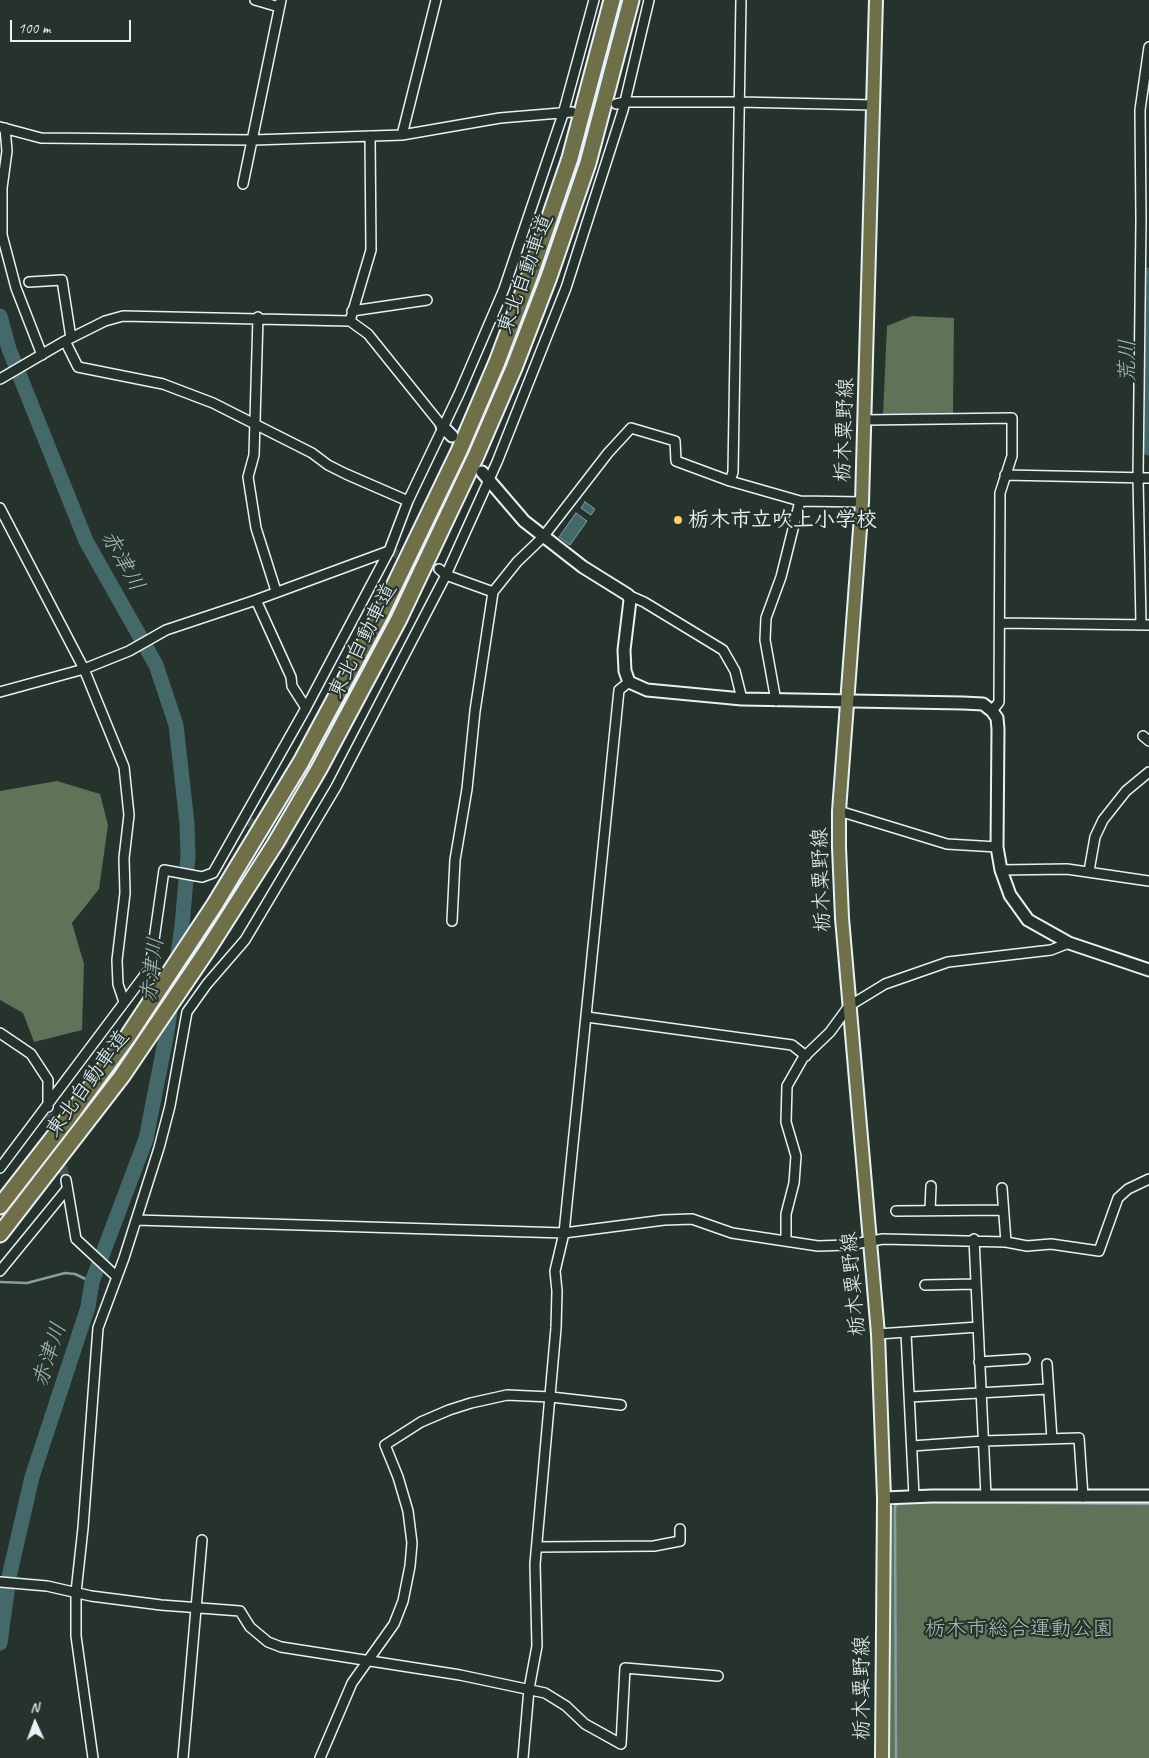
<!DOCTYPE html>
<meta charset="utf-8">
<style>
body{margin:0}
#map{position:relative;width:1149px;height:1758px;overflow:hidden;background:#26332d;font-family:Caveat,sans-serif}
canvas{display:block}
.north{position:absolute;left:10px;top:1698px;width:50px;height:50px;-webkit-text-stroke:4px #26332d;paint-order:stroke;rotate:358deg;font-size:14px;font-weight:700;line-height:20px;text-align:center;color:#e8f1f8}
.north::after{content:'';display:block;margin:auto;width:18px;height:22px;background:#e8f1f8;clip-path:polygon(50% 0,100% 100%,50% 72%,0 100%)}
.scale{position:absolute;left:10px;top:20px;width:121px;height:22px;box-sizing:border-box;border:2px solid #e8f1f8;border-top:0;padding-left:6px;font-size:15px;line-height:18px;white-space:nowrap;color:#e8f1f8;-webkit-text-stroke:4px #26332d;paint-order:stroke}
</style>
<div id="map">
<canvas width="1149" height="1758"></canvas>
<div class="north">N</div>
<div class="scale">100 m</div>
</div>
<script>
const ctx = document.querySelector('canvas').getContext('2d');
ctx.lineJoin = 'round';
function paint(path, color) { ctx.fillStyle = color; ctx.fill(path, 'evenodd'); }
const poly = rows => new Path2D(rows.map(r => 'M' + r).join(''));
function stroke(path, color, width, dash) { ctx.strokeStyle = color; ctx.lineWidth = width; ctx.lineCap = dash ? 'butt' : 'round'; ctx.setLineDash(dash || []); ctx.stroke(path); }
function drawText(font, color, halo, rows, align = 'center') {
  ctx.font = font + ' Caveat,"Klee One",sans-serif'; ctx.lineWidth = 4.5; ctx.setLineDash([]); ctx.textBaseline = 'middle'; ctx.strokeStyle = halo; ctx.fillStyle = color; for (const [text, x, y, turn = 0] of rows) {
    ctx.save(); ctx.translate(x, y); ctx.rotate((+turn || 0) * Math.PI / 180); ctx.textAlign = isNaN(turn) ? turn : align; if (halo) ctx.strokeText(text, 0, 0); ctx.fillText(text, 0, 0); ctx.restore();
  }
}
paint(poly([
 [912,316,954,318,953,415,883,415,887,326],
 [57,781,100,794,108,825,99,889,72,923,84,964,82,1030,34,1042,23,1013,0,1000,0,791],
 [902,1500,1149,1501,1149,1758,888,1758,889,1510,896,1503]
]), '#5e7357');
const water = poly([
 [585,502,595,509,591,515,581,508,585,502],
 [576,513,587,521,570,545,559,537,576,513]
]);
paint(water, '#45696a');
stroke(water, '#869fa3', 1);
stroke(poly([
 [0,1282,27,1283,65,1273,75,1274,92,1282],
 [916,1502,1149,1504],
 [896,1758,895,1506,900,1502]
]), '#869fa3', 2.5);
stroke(poly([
 [1149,275,1147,443,1149,448],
 [0,316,9,349,86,541,156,665,176,725,187,823,188,856,182,926,167,1032,146,1139,92,1282,88,1307,32,1477,9,1577,0,1643]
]), '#45696a', 15);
stroke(poly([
 [579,111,616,104],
 [389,551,439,569],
 [245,819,297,852],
 [49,1114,66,1180]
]), '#43504b', 9, [9, 4.5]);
const street = poly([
 [255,0,279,7],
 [616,104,625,102,739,102,873,105],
 [0,127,41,138,253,140,402,135,500,118,572,112],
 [5,128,7,151,2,188,2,235,16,288,42,355],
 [402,135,436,0],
 [243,184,281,0],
 [29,282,62,280,71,338],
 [352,311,427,300],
 [258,317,254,455,248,477,256,528,276,591],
 [350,321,371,250,370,136],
 [65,341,78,367,163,384,213,403,312,453,328,465,346,474,408,501],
 [0,379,65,341,105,321,123,316,350,321,368,334,442,426],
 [865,420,1012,418,1012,456,1000,493,999,702,992,711],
 [1005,475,1149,478],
 [730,481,733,472,741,0],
 [0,508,84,669,124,767,129,815,124,858,125,893,117,960,118,984,124,1002],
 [439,569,446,575,493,592,475,711,467,789,455,860,452,921],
 [493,592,517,562,543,537,608,453,631,428,675,441,676,461,730,481,800,501,862,502],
 [628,595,644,602,723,650,735,671,742,699],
 [1001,623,1149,625],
 [1141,624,1138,478,1141,220,1140,110,1149,47],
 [0,692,84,669,129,651,166,630,256,600],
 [776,701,765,640,766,618,781,577,800,501],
 [306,708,292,686,291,677,256,600,389,551],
 [1143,736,1149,741],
 [839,811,947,844,997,847],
 [1001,870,1067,869,1149,881],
 [1089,871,1095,837,1103,820,1126,791,1149,772],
 [587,1017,792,1045,806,1056],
 [0,1033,31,1054,48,1080,48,1107],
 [0,1168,150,968,164,870,202,877,213,873,306,708,389,551,408,501,459,394,504,289,563,114,594,0],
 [66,1180,76,1239,117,1277],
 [930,1210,931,1186],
 [896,1211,1003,1210],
 [136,1220,564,1233,664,1220,692,1219,732,1233,818,1246,848,1245,883,1239,1006,1242,1002,1188],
 [974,1239,986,1496],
 [786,1241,786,1214,794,1183,796,1156,786,1122,787,1086,803,1058,830,1032,849,1006,885,984,948,962,1051,950,1069,943],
 [1006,1242,1027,1246,1051,1244,1099,1251,1118,1198,1128,1189,1149,1179],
 [0,1271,67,1189],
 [925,1285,976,1284],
 [906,1333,914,1496],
 [878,1334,978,1327],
 [979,1362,1025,1359],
 [1047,1364,1052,1439],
 [910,1397,1048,1389],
 [912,1446,983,1441,1079,1438,1083,1497],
 [537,1547,654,1546,680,1541,680,1529],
 [0,1582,47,1586,91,1596,161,1605,240,1611,250,1627,268,1642,281,1647,460,1675,545,1693,566,1706,585,1724,621,1744,625,1668,718,1676],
 [93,1758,76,1636,76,1592,83,1528,98,1328,124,1258,159,1148,170,1106,187,1012,207,984,245,940,336,787,446,575,497,462,566,288,623,110,649,0],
 [183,1758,202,1540],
 [320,1758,352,1683,394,1624,403,1601,410,1566,412,1543,408,1511,398,1477,385,1445,421,1422,449,1410,471,1403,507,1395,551,1397,621,1405],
 [523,1758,529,1689,537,1646,535,1564,556,1328,557,1291,555,1271,564,1233,619,690,629,682]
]);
const secondary = poly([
 [442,426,452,436],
 [482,472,524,521,583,567,628,595,630,600,624,650,625,671,629,682,647,690,742,699,963,703,983,704,992,711,997,718,998,729,997,847,1001,870,1010,895,1028,920,1069,943,1149,970],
 [884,1498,932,1496,1149,1496]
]);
const primary = poly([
 [876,0,862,502,839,811,839,847,842,918,878,1334,884,1498,882,1758]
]);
const highway = poly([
 [0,1206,66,1121,128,1036,215,904,301,762,381,613,459,451,497,362,531,272,570,158,612,0],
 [0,1234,122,1076,208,949,275,844,319,769,399,619,476,456,514,368,549,277,588,163,631,0]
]);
stroke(street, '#e8f1f8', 12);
stroke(secondary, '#e8f1f8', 15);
stroke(primary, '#e8f1f8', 16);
stroke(highway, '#e8f1f8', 19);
stroke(street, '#26332d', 9);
stroke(secondary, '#26332d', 11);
stroke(primary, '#6f704a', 12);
stroke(highway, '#6f704a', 15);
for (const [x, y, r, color] of [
 [678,520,5,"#ffd166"]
]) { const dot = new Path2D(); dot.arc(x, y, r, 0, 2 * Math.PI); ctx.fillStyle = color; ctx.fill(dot); stroke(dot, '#26332d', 2); }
drawText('21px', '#e8f1f8', '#26332d', [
 ["東北自動車道",526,274,-70],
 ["栃木粟野線",845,430,-88],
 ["東北自動車道",363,641,-63],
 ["栃木粟野線",822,880,-92],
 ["東北自動車道",88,1084,-54],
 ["栃木粟野線",854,1284,-95],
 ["栃木粟野線",862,1688,-90]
]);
drawText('bold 21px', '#e8f1f8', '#26332d', [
 ["栃木市立吹上小学校",688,520]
], 'left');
drawText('21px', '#b1bfb8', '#26332d', [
 ["栃木市総合運動公園",1019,1629]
]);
drawText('italic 22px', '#a7bbbf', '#26332d', [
 ["荒川",1128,361,-90],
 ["赤津川",122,561,61],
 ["赤津川",153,970,-83],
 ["赤津川",50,1355,-72]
]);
</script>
